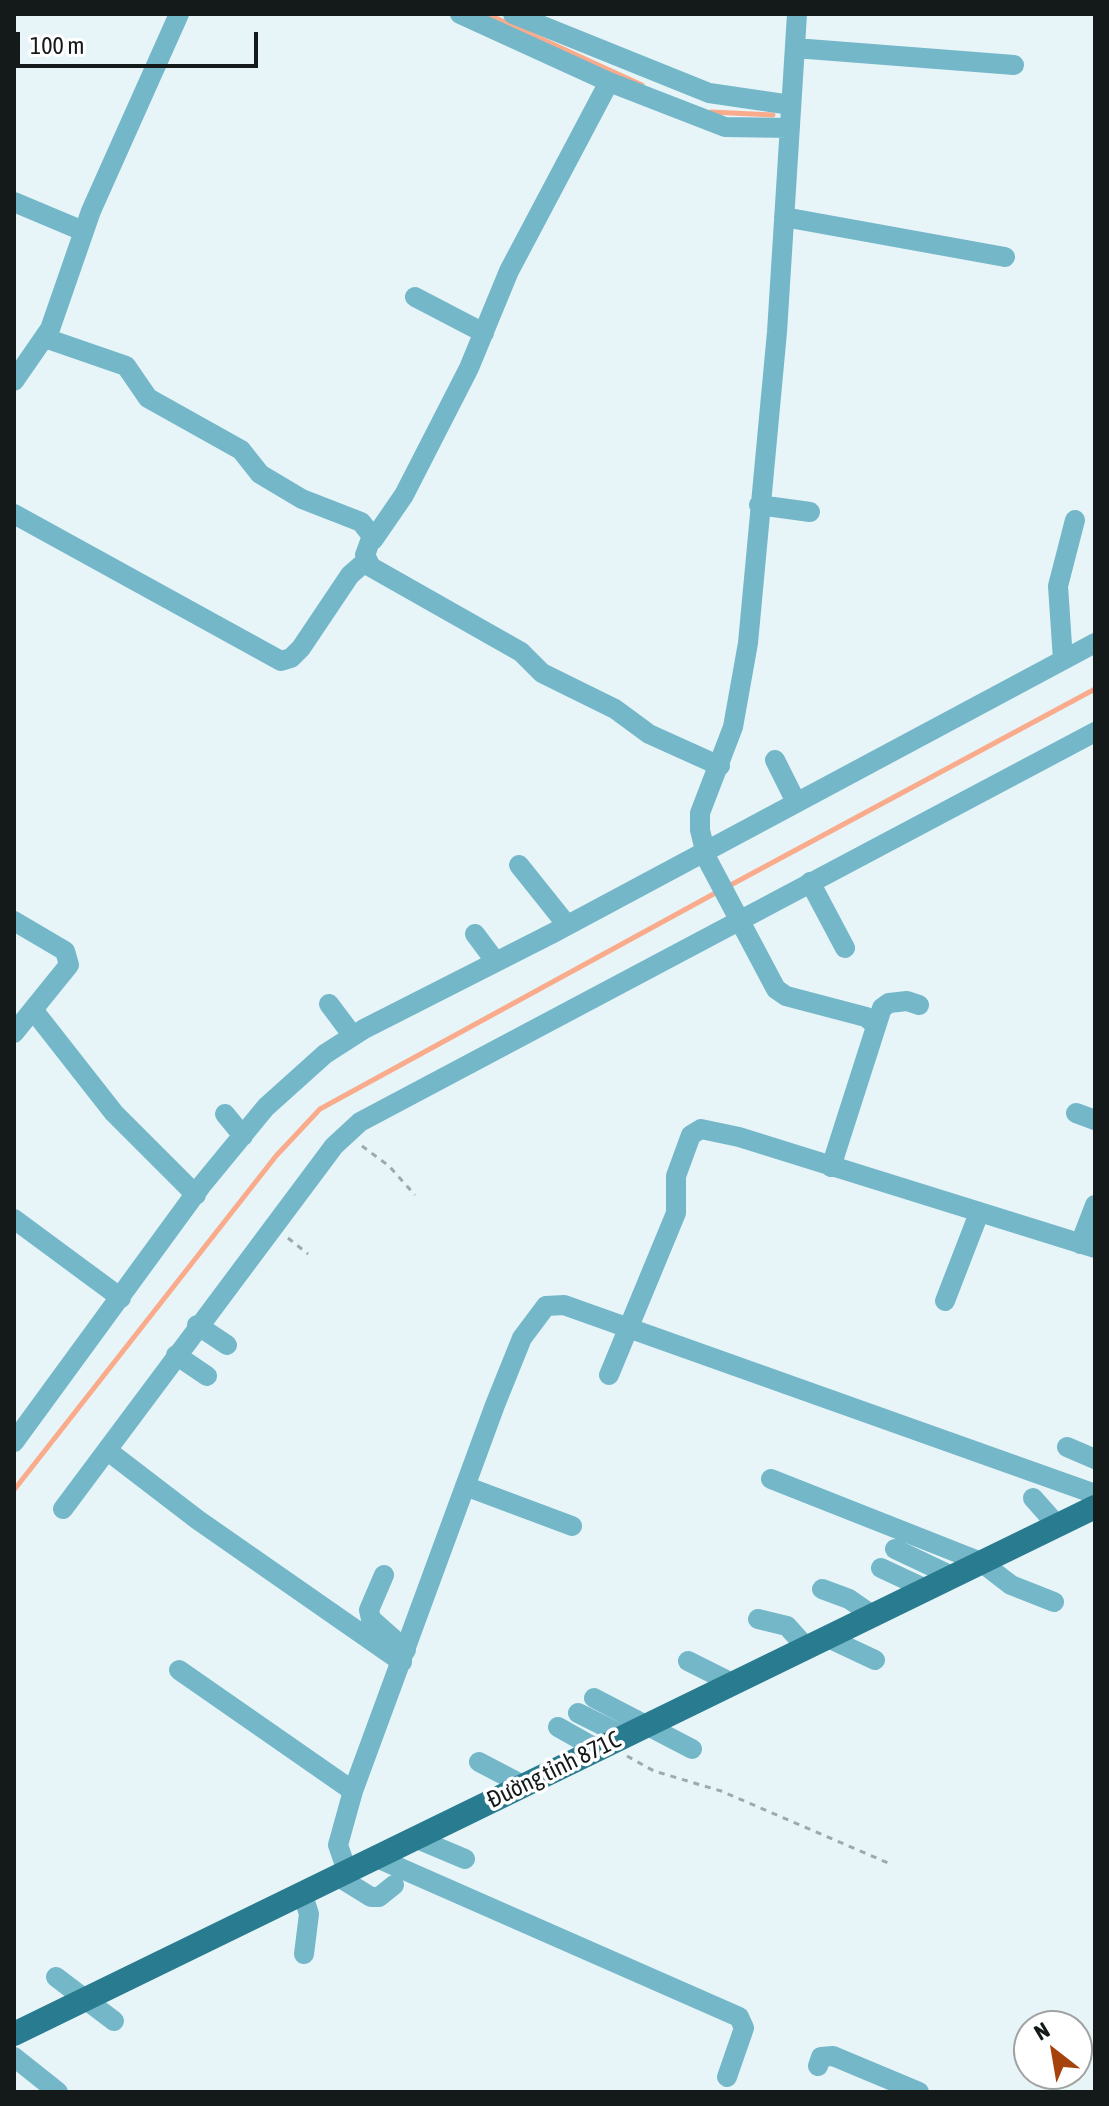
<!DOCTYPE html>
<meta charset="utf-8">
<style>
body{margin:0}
#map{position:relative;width:1109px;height:2106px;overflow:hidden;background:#e7f5f9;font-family:"Asap Condensed",sans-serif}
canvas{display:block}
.frame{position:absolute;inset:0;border:16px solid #14191a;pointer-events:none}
.north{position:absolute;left:1013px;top:2010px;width:80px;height:80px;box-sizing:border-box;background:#fff;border:2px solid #a1a3a3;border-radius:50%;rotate:329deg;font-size:22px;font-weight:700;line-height:32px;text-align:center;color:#14191a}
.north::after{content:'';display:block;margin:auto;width:28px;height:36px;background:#a6420b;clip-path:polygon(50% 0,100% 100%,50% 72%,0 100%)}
.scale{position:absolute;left:16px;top:32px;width:242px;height:36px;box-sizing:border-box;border:4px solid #14191a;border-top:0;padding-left:10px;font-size:24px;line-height:28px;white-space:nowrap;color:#14191a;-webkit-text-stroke:6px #fff;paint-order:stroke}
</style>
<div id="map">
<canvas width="1109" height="2106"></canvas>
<div class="frame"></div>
<div class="north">N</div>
<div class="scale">100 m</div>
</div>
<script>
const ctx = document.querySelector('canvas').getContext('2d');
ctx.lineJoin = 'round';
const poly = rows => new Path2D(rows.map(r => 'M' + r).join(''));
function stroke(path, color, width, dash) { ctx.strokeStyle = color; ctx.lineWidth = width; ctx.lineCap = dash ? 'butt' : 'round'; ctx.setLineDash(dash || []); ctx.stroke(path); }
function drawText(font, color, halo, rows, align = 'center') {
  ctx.font = font + ' "Asap Condensed",sans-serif'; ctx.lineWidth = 7; ctx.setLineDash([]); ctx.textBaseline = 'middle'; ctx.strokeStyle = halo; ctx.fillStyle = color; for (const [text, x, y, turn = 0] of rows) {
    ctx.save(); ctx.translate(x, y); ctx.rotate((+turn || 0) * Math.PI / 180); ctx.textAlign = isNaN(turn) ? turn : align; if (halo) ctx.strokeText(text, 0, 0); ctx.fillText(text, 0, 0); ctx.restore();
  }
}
stroke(poly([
 [487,14,642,85],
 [711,112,773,115],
 [727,887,1095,689],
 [14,1490,276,1156,320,1109,719,891]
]), '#f9ab8b', 5);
stroke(poly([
 [362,1146,389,1166,415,1195],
 [288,1238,308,1254],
 [627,1756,654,1771,721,1791,888,1863]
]), '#9ea9ac', 3, [6, 6]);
stroke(poly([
 [460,14,609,82,725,127,790,128],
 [513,14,709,93,791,105],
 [797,14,777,332,748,643,733,727,700,813,700,830,707,859,776,989,786,996,866,1017,874,1024],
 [795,48,1014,65],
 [14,202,83,231],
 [784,217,1005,257],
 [415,297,484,333],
 [45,338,126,366,148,398,241,450,260,474,302,499,361,522,372,536,365,555,371,567,521,652,542,673,615,709,649,734,720,766],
 [14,381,50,329,91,211,179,14],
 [759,505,810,512],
 [14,514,281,661,291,658,301,648,350,575,366,561],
 [373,540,404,495,469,368,509,271,609,82],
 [1063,660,1058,586,1075,520],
 [775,760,796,802],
 [519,865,567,925],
 [810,882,845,948],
 [14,921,65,951,69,965,14,1033],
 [475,934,496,962],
 [329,1004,353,1036],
 [34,1011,114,1113,196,1195],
 [1076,1113,1095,1120],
 [225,1114,243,1136],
 [831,1167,882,1008,889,1003,907,1001,919,1005],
 [14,1219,121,1298],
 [1080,1244,1095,1205],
 [945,1301,979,1213],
 [197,1325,227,1345],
 [176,1355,207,1376],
 [609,1375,676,1213,676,1176,691,1135,701,1129,739,1137,1095,1248],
 [14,1442,201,1186,266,1107,325,1054,364,1029,553,933,1095,643],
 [1067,1447,1095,1459],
 [108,1451,198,1520,402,1662],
 [771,1479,981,1562,1011,1585,1054,1602],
 [465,1486,572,1526],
 [1033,1498,1057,1525],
 [63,1509,334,1146,360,1122,1095,732],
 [895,1549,952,1576],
 [881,1568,926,1589],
 [384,1575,369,1610,371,1619,406,1650],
 [822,1589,849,1599,872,1615],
 [758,1619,787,1626,806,1647],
 [826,1637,875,1660],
 [688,1661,732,1683],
 [179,1670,353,1791],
 [594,1698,692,1749],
 [578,1713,624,1736],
 [558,1727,597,1749],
 [479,1762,523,1785],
 [415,1838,465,1859],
 [375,1857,739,2017,744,2028,727,2077],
 [347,1871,338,1845,353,1791,495,1405,522,1338,546,1306,564,1305,1095,1494],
 [337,1876,371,1897,379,1897,394,1885],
 [302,1892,309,1914,304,1954],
 [56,1977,114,2021],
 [14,2057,58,2092],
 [818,2066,821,2057,833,2056,919,2092]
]), '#74b7c9', 20);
stroke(poly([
 [14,2034,1095,1507]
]), '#297c8f', 24);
drawText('24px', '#14191a', '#fff', [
 ["Đường tỉnh 871C",554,1770,-26]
]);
</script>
